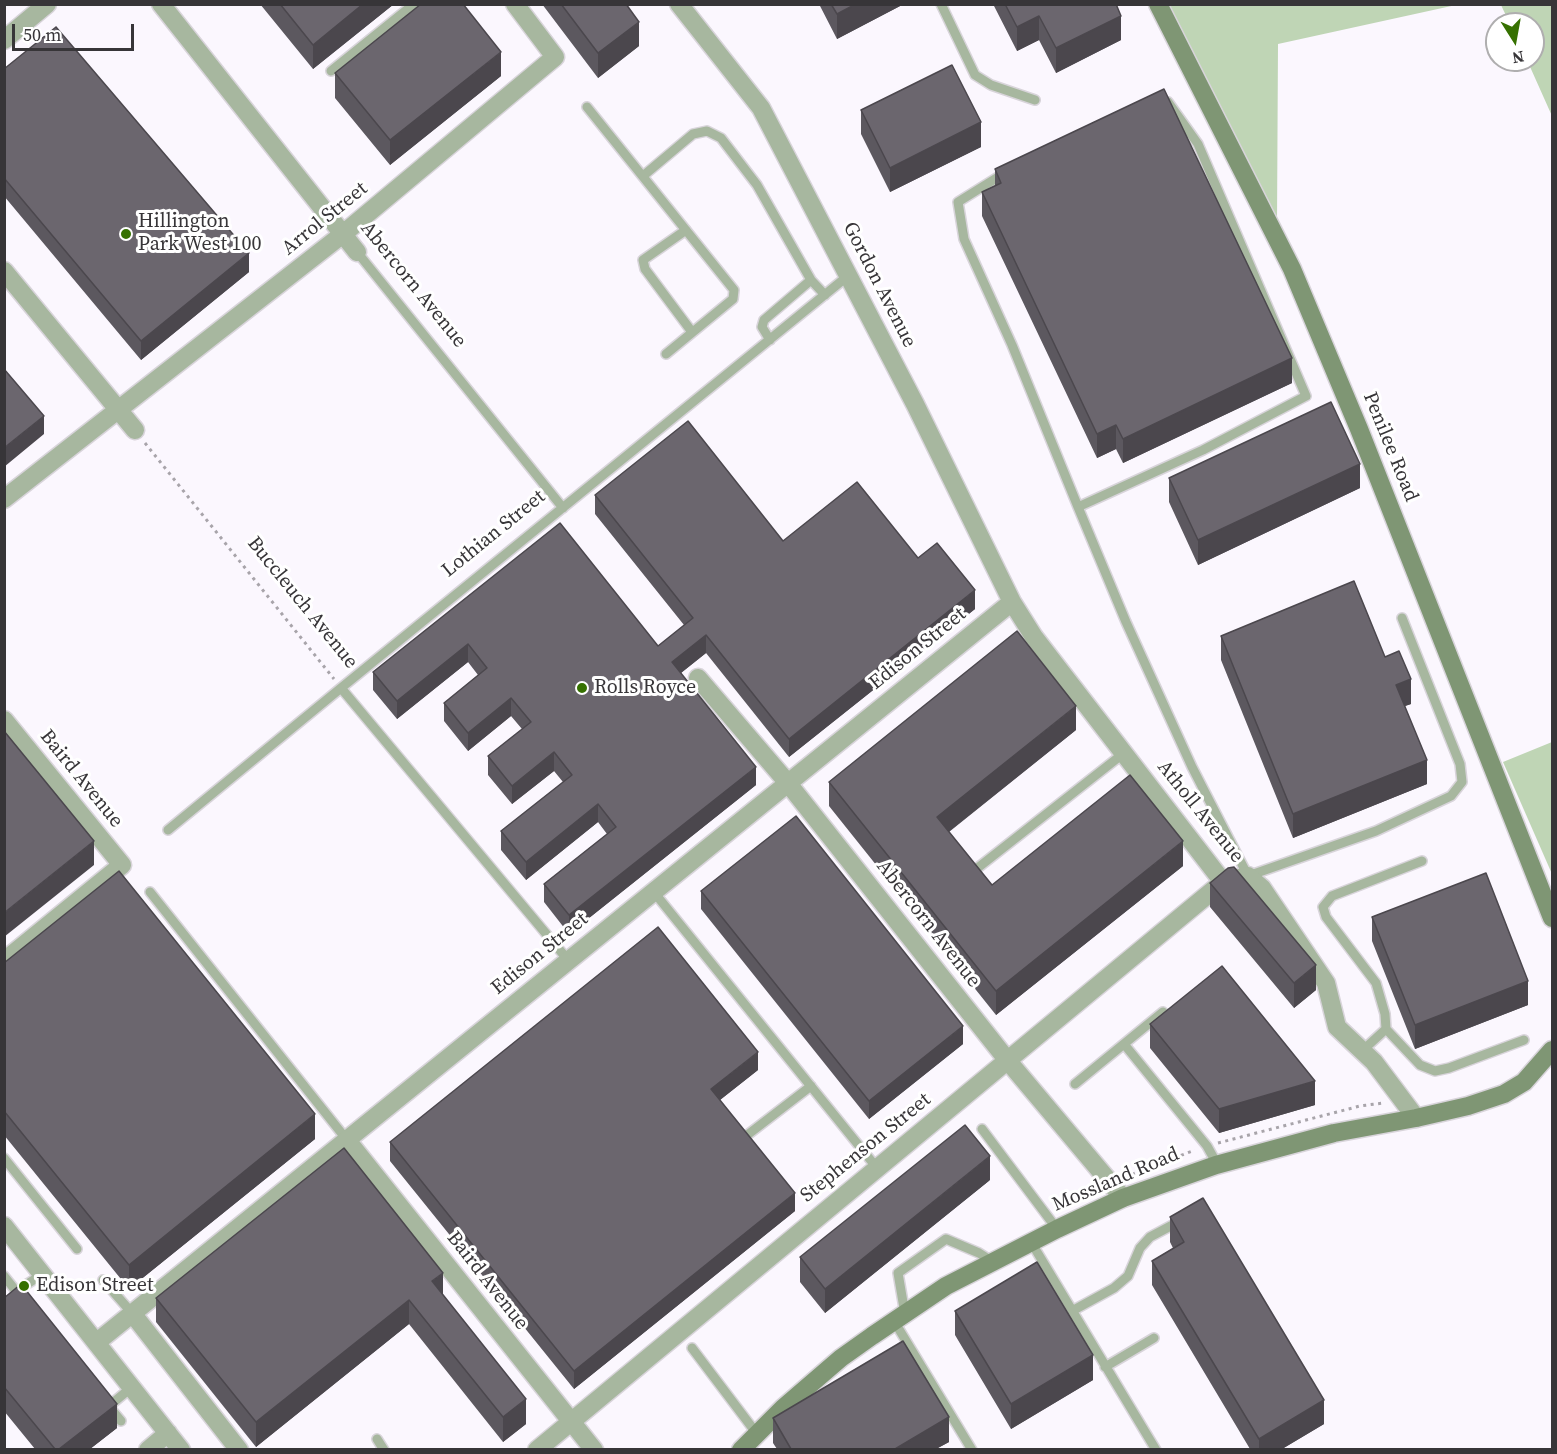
<!DOCTYPE html>
<style>
body{margin:0}
#map{position:relative;width:1557px;height:1454px;overflow:hidden;background:#fbf7fe;font-family:"Source Serif 4",serif}
canvas{display:block}
.frame{position:absolute;inset:0;border:6px solid #373538;pointer-events:none}
.north{position:absolute;left:1485px;top:12px;width:60px;height:60px;box-sizing:border-box;background:#fff;border:2px solid #afaeaf;border-radius:50%;rotate:169deg;font-size:16px;font-weight:700;line-height:24px;text-align:center;color:#373538}
.north::after{content:'';display:block;margin:auto;width:21px;height:27px;background:#367101;clip-path:polygon(50% 0,100% 100%,50% 72%,0 100%)}
.scale{position:absolute;left:12px;top:24px;width:122px;height:27px;box-sizing:border-box;border:3px solid #373538;border-top:0;padding-left:8px;font-size:18px;line-height:21px;white-space:nowrap;color:#373538;-webkit-text-stroke:4px #fff;paint-order:stroke}
</style>
<div id="map">
<canvas width="1557" height="1454"></canvas>
<div class="frame"></div>
<div class="north">N</div>
<div class="scale">50 m</div>
</div>
<script>
const ctx = document.querySelector('canvas').getContext('2d');
ctx.lineJoin = 'round';
function paint(path, color) { ctx.fillStyle = color; ctx.fill(path, 'evenodd'); }
const poly = rows => new Path2D(rows.map(r => 'M' + r).join(''));
function stroke(path, color, width, dash) { ctx.strokeStyle = color; ctx.lineWidth = width; ctx.lineCap = dash ? 'butt' : 'round'; ctx.setLineDash(dash || []); ctx.stroke(path); }
function drawText(font, color, halo, rows, align = 'center') {
  ctx.font = font + ' "Source Serif 4",serif'; ctx.lineWidth = 6; ctx.setLineDash([]); ctx.textBaseline = 'middle'; ctx.strokeStyle = halo; ctx.fillStyle = color; for (const [text, x, y, turn = 0] of rows) {
    ctx.save(); ctx.translate(x, y); ctx.rotate((+turn || 0) * Math.PI / 180); ctx.textAlign = isNaN(turn) ? turn : align; if (halo) ctx.strokeText(text, 0, 0); ctx.fillText(text, 0, 0); ctx.restore();
  }
}
paint(poly([
 [1166,5,1456,5,1278,44,1277,223],
 [1501,5,1552,5,1552,116,1527,60,1533,60,1533,24,1510,24],
 [1552,742,1552,874,1503,762]
]), '#bfd5b5');
const lane = poly([
 [941,4,975,75,991,85,1035,100],
 [331,71,414,4],
 [1168,102,1198,144,1306,396,1203,450,1078,507,1126,622,1192,767,1248,876,1376,831,1451,796,1462,782,1460,764,1402,618],
 [587,107,734,290,733,299,666,354],
 [1003,174,958,202,964,239,1012,345,1078,507],
 [643,176,693,134,707,131,721,138,757,185,811,280,825,295],
 [686,230,643,260,645,269,692,332],
 [357,252,563,508],
 [770,340,762,327,764,320,811,280],
 [341,688,568,960],
 [168,830,341,688,849,275],
 [1422,861,1332,896,1323,907,1326,917,1376,983,1385,1014,1386,1029,1420,1065,1435,1071,1449,1068,1524,1040],
 [975,870,1124,753],
 [653,891,877,1168],
 [150,892,347,1140],
 [1124,1044,1207,1146,1217,1164],
 [1362,1051,1386,1029],
 [1075,1084,1163,1012],
 [982,1129,1057,1229],
 [746,1136,811,1086],
 [4,1158,77,1249],
 [1031,1242,1156,1450],
 [4,1276,16,1291,43,1274],
 [103,1280,132,1313],
 [1072,1311,1114,1288,1128,1276,1140,1248,1150,1237,1180,1221],
 [905,1314,898,1273,946,1239,979,1253,993,1262],
 [894,1321,972,1450],
 [692,1348,757,1434],
 [1105,1367,1154,1338],
 [107,1404,109,1406,132,1387],
 [110,1408,121,1421],
 [377,1439,384,1450]
]);
const street = poly([
 [161,4,357,252],
 [679,4,761,108,915,404,1012,602,1034,637,1223,882],
 [4,40,47,4],
 [4,271,135,430],
 [4,499,343,234,555,57,515,4],
 [698,678,787,782,1008,1061,1123,1198],
 [4,720,122,865,4,961],
 [347,1140,594,1450],
 [4,1226,181,1450],
 [132,1313,239,1450],
 [97,1342,1012,602],
 [148,1450,168,1433],
 [537,1450,1223,882,1248,876,1262,888,1326,983,1337,1027,1374,1062,1416,1118]
]);
const secondary = poly([
 [1158,4,1292,269,1359,429,1552,918],
 [741,1450,783,1408,841,1358,872,1336,946,1286,1057,1229,1123,1198,1216,1165,1334,1133,1416,1118,1468,1106,1504,1094,1524,1082,1552,1050]
]);
stroke(lane, '#d8d4da', 12);
stroke(street, '#d8d4da', 21);
stroke(secondary, '#d8d4da', 21);
stroke(poly([
 [145,443,334,679],
 [1218,1143,1360,1106,1383,1103],
 [1125,1177,1195,1150]
]), '#a8a4aa', 3, [3, 4.5]);
stroke(lane, '#a7b79f', 9);
stroke(street, '#a7b79f', 18);
stroke(secondary, '#7f9674', 18);
paint(poly([
 [260,4,394,4,313,69],
 [542,4,627,4,639,46,598,78],
 [819,4,902,4,902,5,837,39],
 [993,4,1116,4,1121,40,1056,73,1039,40,1017,51],
 [4,69,249,272,141,360,4,196],
 [335,73,501,76,390,165,335,98],
 [861,110,981,147,890,192,861,134],
 [995,169,1292,383,1123,463,1116,449,1097,458,982,216,982,192,995,186],
 [1169,478,1360,488,1198,565,1169,502],
 [595,495,783,541,918,558,975,609,789,757,706,653,681,673,756,785,569,934,544,902,544,884,607,834,598,822,526,880,501,850,501,831,563,782,554,771,512,804,488,775,488,756,522,729,511,716,468,751,444,721,444,703,478,675,468,662,397,719,373,690,373,672,560,523,658,646,684,625,595,514],
 [1221,636,1385,657,1411,704,1405,706,1427,784,1293,838,1221,660],
 [1076,730,949,832,992,885,1183,866,996,1015,829,806,829,782],
 [1210,883,1316,990,1294,1008,1210,907],
 [701,891,963,1044,869,1119,701,909],
 [1372,917,1528,1005,1415,1049,1372,941],
 [4,963,315,1139,129,1289,4,1135],
 [1150,1024,1315,1105,1219,1133,1150,1048],
 [758,1070,720,1100,795,1211,574,1389,390,1161,390,1142],
 [990,1180,825,1313,800,1282,800,1257],
 [1170,1217,1324,1424,1282,1449,1250,1449,1152,1285,1152,1261,1173,1248,1170,1242],
 [443,1295,526,1424,503,1442,409,1324,256,1447,156,1322,156,1298],
 [4,1298,117,1428,90,1449,35,1449,4,1411],
 [955,1311,1093,1380,1011,1429,955,1335],
 [773,1418,949,1442,936,1449,777,1449,773,1443]
]), '#5c585f');
paint(poly([
 [363,4,394,4,313,69,313,45],
 [856,4,902,4,902,5,837,39,837,14],
 [1039,16,1039,40,1017,51,1017,27],
 [1121,16,1121,40,1056,73,1056,48],
 [639,22,639,46,598,78,598,53],
 [501,52,501,76,390,165,390,140],
 [981,122,981,147,890,192,890,168],
 [249,253,249,272,141,360,141,341],
 [1292,358,1292,383,1123,463,1123,439],
 [44,416,44,434,4,467,4,448],
 [1116,425,1116,449,1097,458,1097,434],
 [1360,464,1360,488,1198,565,1198,540],
 [975,590,975,609,789,757,789,739],
 [706,635,706,653,672,680,672,662],
 [468,644,468,662,397,719,397,701],
 [1411,679,1411,704,1396,709,1396,685],
 [511,698,511,716,468,751,468,733],
 [1076,706,1076,730,937,841,937,817],
 [554,752,554,771,512,804,512,786],
 [1427,760,1427,784,1293,838,1293,814],
 [756,767,756,785,569,934,569,915],
 [598,804,598,822,526,880,526,862],
 [94,841,94,865,4,937,4,913],
 [1183,841,1183,866,996,1015,996,991],
 [1316,965,1316,990,1294,1008,1294,983],
 [1528,981,1528,1005,1415,1049,1415,1025],
 [963,1026,963,1044,869,1119,869,1101],
 [758,1052,758,1070,711,1107,711,1089],
 [1315,1081,1315,1105,1219,1133,1219,1109],
 [315,1114,315,1139,129,1289,129,1265],
 [990,1156,990,1180,825,1313,825,1289],
 [795,1193,795,1211,574,1389,574,1371],
 [443,1273,443,1297,432,1281],
 [409,1300,409,1324,256,1447,256,1422],
 [1093,1355,1093,1380,1011,1429,1011,1404],
 [526,1399,526,1424,503,1442,503,1417],
 [1324,1400,1324,1424,1282,1449,1259,1449,1259,1439],
 [117,1404,117,1428,90,1449,59,1449],
 [949,1417,949,1442,936,1449,895,1449]
]), '#4b474d');
const building = poly([
 [280,4,363,4,313,45,280,4],
 [421,4,463,4,501,52,390,140,335,73,421,4],
 [561,4,626,4,639,22,598,53,561,4],
 [831,4,856,4,837,14,831,4],
 [1005,4,1116,4,1121,16,1056,48,1039,16,1017,27,1005,4],
 [56,27,249,253,141,341,4,178,4,69,56,27],
 [952,65,981,122,890,168,861,110,952,65],
 [1164,89,1292,358,1123,439,1116,425,1097,434,982,192,1001,183,995,169,1164,89],
 [4,369,44,416,4,448,4,369],
 [1331,402,1360,464,1198,540,1169,478,1331,402],
 [688,421,783,541,857,482,918,558,937,543,975,590,789,739,706,635,672,662,756,767,569,915,544,884,616,827,598,804,526,862,501,831,572,775,554,752,512,786,488,756,531,722,511,698,468,733,444,703,487,668,468,644,397,701,373,672,560,523,658,646,693,618,595,495,688,421],
 [1354,581,1385,657,1399,651,1411,679,1396,685,1427,760,1293,814,1221,636,1354,581],
 [1017,631,1076,706,937,817,992,885,1130,775,1183,841,996,991,829,782,1017,631],
 [4,731,94,841,4,913,4,731],
 [796,816,963,1026,869,1101,701,891,796,816],
 [1234,867,1316,965,1294,983,1210,883,1228,868,1234,867],
 [119,871,315,1114,129,1265,4,1111,4,963,119,871],
 [1486,873,1528,981,1415,1025,1372,917,1486,873],
 [658,927,758,1052,711,1089,795,1193,574,1371,390,1142,658,927],
 [1222,966,1315,1081,1219,1109,1150,1024,1222,966],
 [965,1125,990,1156,825,1289,800,1257,965,1125],
 [344,1148,443,1273,432,1281,526,1399,503,1417,409,1300,256,1422,156,1298,344,1148],
 [1203,1198,1324,1400,1259,1439,1152,1261,1184,1242,1170,1217,1203,1198],
 [1037,1262,1093,1355,1011,1404,955,1311,1037,1262],
 [21,1284,117,1404,59,1449,55,1449,4,1387,4,1298,21,1284],
 [903,1341,949,1417,895,1449,791,1449,773,1418,903,1341]
]);
paint(building, '#6b666e');
stroke(building, '#4b474d', 1.5);
for (const [x, y, r, color] of [
 [126,234,6,"#367101"],
 [582,688,6,"#367101"],
 [24,1286,6,"#367101"]
]) { const dot = new Path2D(); dot.arc(x, y, r, 0, 2 * Math.PI); ctx.fillStyle = color; ctx.fill(dot); stroke(dot, '#fff', 2); }
drawText('20px', '#373538', '#fff', [
 ["Arrol Street",325,219,-39],
 ["Abercorn Avenue",413,285,51],
 ["Gordon Avenue",879,285,63],
 ["Penilee Road",1390,447,68],
 ["Lothian Street",494,534,-39],
 ["Buccleuch Avenue",302,603,51],
 ["Edison Street",918,649,-39],
 ["Baird Avenue",81,779,51],
 ["Atholl Avenue",1200,812,51],
 ["Abercorn Avenue",928,924,52],
 ["Edison Street",540,954,-39],
 ["Stephenson Street",866,1148,-39],
 ["Mossland Road",1116,1180,-23],
 ["Baird Avenue",487,1281,52]
]);
drawText('20px', '#373538', '#fff', [
 ["Hillington",138,222],
 ["Park West 100",138,245],
 ["Rolls Royce",594,688],
 ["Edison Street",36,1286]
], 'left');
</script>
